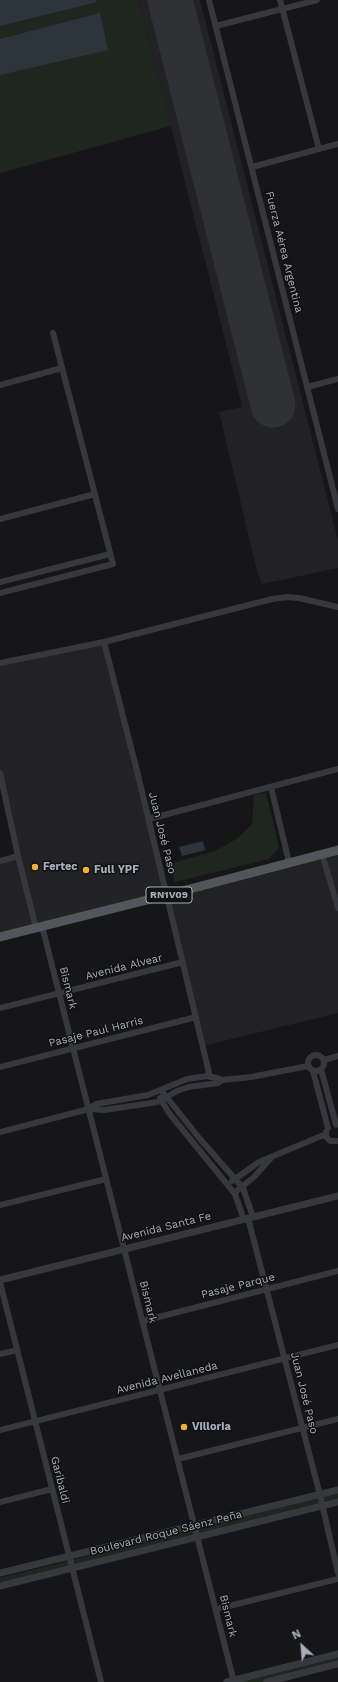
<!DOCTYPE html>
<meta charset="utf-8">
<style>
body{margin:0}
#map{position:relative;width:338px;height:1682px;overflow:hidden;background:#161618;font-family:"Work Sans",sans-serif}
canvas{display:block}
.north{position:absolute;left:282px;top:1626px;width:40px;height:40px;-webkit-text-stroke:3px #111113;paint-order:stroke;rotate:334deg;font-size:11px;font-weight:700;line-height:16px;text-align:center;color:#a8adb8}
.north::after{content:'';display:block;margin:auto;width:14px;height:18px;background:#a8adb8;clip-path:polygon(50% 0,100% 100%,50% 72%,0 100%)}
</style>
<div id="map">
<canvas width="338" height="1682"></canvas>
<div class="north">N</div>
</div>
<script>
const ctx = document.querySelector('canvas').getContext('2d');
ctx.lineJoin = 'round';
function paint(path, color) { ctx.fillStyle = color; ctx.fill(path, 'evenodd'); }
const poly = rows => new Path2D(rows.map(r => 'M' + r).join(''));
function stroke(path, color, width, dash) { ctx.strokeStyle = color; ctx.lineWidth = width; ctx.lineCap = dash ? 'butt' : 'round'; ctx.setLineDash(dash || []); ctx.stroke(path); }
function drawText(font, color, halo, rows, align = 'center') {
  ctx.font = font + ' "Work Sans",sans-serif'; ctx.lineWidth = 3; ctx.setLineDash([]); ctx.textBaseline = 'middle'; ctx.strokeStyle = halo; ctx.fillStyle = color; for (const [text, x, y, turn = 0] of rows) {
    ctx.save(); ctx.translate(x, y); ctx.rotate((+turn || 0) * Math.PI / 180); ctx.textAlign = isNaN(turn) ? turn : align; if (halo) ctx.strokeText(text, 0, 0); ctx.fillText(text, 0, 0); ctx.restore();
  }
}
paint(poly([
 [139,0,200,0,338,540,338,568,262,584,257,571,219,412,242,407],
 [104,642,167,895,338,850,338,1013,203,1046,167,895,0,937,0,861,18,856,0,773,0,663]
]), '#222225');
paint(poly([
 [0,0,139,0,171,126,0,173],
 [266,793,279,848,269,859,175,882,169,864,215,851,238,838,252,824,254,795],
 [338,1493,338,1498,0,1583,0,1578],
 [338,1654,338,1664,267,1682,227,1682]
]), '#1e261f');
paint(poly([
 [0,0,96,0,97,2,0,26],
 [100,13,108,50,0,75,0,39],
 [203,841,205,850,182,856,179,847]
]), '#2c353c');
stroke(poly([
 [170,0,273,405]
]), '#303135', 45);
stroke(poly([
 [209,0,338,509],
 [280,0,319,149],
 [216,26,317,0],
 [252,167,338,144],
 [0,385,62,368],
 [307,387,338,379],
 [0,519,95,494],
 [0,582,110,554],
 [0,593,113,564,53,333],
 [104,642,137,771,210,1077],
 [0,663,104,642,272,599,287,597,299,598,338,607],
 [0,773,18,856,36,928],
 [271,787,289,862],
 [149,819,338,769],
 [322,854,338,908],
 [0,861,18,856],
 [42,926,234,1682],
 [0,1008,183,962],
 '308 1063a8 8 0 1 1 16 0a8 8 0 1 1-16 0Z',
 [324,1060,338,1056],
 [0,1067,196,1017],
 [321,1069,336,1125],
 [313,1071,328,1128],
 [161,1090,200,1139,243,1188,253,1217],
 [160,1098,169,1113,235,1194,244,1220],
 [89,1109,104,1110,158,1102,177,1091,189,1087,218,1083,222,1080,251,1077,308,1066],
 [0,1132,89,1109,96,1104,148,1095,187,1079,207,1076,217,1078,222,1080],
 [326,1132,326,1137,330,1141,338,1141],
 [232,1181,259,1162,326,1134],
 [234,1193,254,1177,271,1158],
 [0,1205,106,1179],
 [248,1218,320,1495,338,1573],
 [0,1282,101,1682],
 [143,1321,338,1271],
 [0,1354,17,1350],
 [0,1430,338,1345],
 [178,1459,338,1419],
 [0,1502,52,1489],
 [217,1609,338,1579]
]), '#37383d', 6);
stroke(poly([
 [0,1280,338,1196],
 [0,1573,338,1490],
 [0,1586,338,1502],
 [227,1682,338,1654],
 [267,1682,338,1664]
]), '#37383d', 7);
stroke(poly([
 [0,937,167,895,338,850]
]), '#53555c', 9);
for (const [x, y, r, color] of [
 [35,867,4,"#f2b134"],
 [86,870,4,"#f2b134"],
 [184,1427,4,"#f2b134"]
]) { const dot = new Path2D(); dot.arc(x, y, r, 0, 2 * Math.PI); ctx.fillStyle = color; ctx.fill(dot); stroke(dot, '#111113', 1.5); }
for (const [x, y, w] of [
 [169,895,46]
]) { const box = new Path2D(); box.roundRect(x - w / 2, y - 8, w, 16, 3); ctx.fillStyle = '#111113'; ctx.fill(box); stroke(box, '#a8adb8', 1); }
drawText('bold 10px', '#a8adb8', null, [
 ["RN1V09",169,895]
]);
drawText('11px', '#a8adb8', '#111113', [
 ["Fuerza Aérea Argentina",284,252,76],
 ["Juan José Paso",162,833,76],
 ["Avenida Alvear",124,967,-14],
 ["Bismark",68,988,76],
 ["Pasaje Paul Harris",96,1032,-14],
 ["Avenida Santa Fe",166,1227,-14],
 ["Pasaje Parque",238,1286,-14],
 ["Bismark",148,1302,76],
 ["Avenida Avellaneda",167,1378,-14],
 ["Juan José Paso",304,1393,76],
 ["Garibaldi",60,1480,76],
 ["Boulevard Roque Sáenz Peña",166,1533,-14],
 ["Bismark",228,1616,76]
]);
drawText('bold 11px', '#a8adb8', '#111113', [
 ["Fertec",43,867],
 ["Full YPF",94,870],
 ["Villoria",192,1427]
], 'left');
</script>
